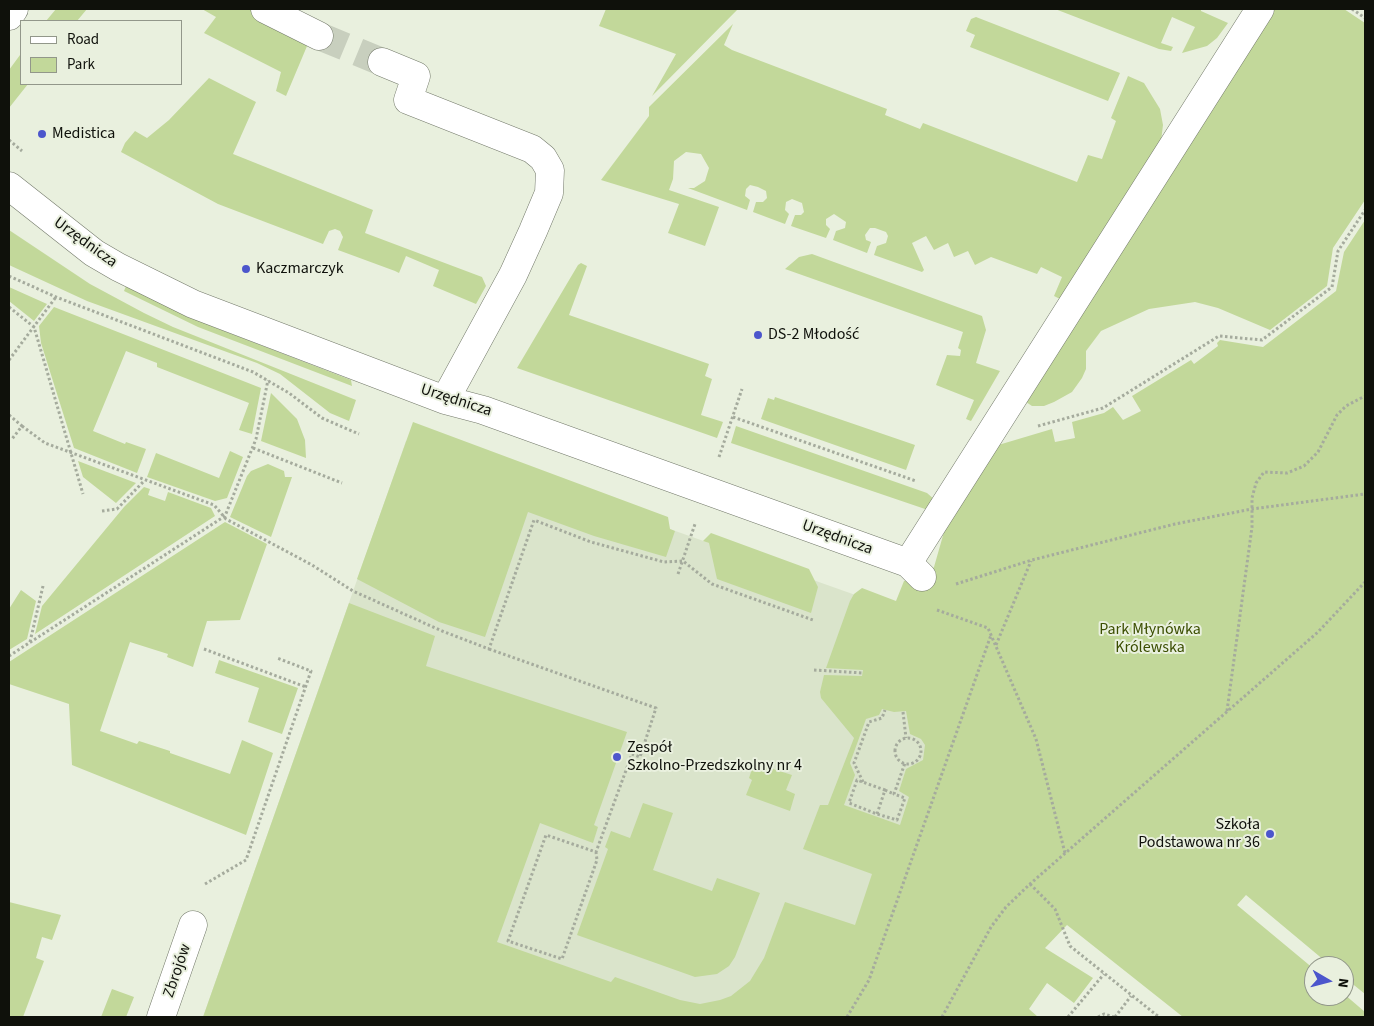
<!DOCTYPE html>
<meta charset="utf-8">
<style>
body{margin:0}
#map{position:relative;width:1374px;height:1026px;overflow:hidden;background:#e9f0de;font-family:"Source Sans 3",sans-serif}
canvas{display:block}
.frame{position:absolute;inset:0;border:10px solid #0f110b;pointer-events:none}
.legend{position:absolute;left:20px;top:20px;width:162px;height:65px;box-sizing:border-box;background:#e9f0de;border:1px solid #92978a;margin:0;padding:6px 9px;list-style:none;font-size:15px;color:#0f110b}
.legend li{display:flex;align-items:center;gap:10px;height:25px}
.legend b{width:25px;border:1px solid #92978a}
.north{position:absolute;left:1304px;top:956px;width:50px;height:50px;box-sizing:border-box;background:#e9f0de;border:1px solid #92978a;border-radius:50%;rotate:98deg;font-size:14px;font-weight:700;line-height:20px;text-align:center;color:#0f110b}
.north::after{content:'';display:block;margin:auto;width:18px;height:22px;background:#4c56cc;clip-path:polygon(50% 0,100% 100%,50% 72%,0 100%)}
</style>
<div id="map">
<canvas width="1374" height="1026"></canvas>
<div class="frame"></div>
<ul class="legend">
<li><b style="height:6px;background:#fff"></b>Road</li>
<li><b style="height:14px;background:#c2d89a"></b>Park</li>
</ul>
<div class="north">N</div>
</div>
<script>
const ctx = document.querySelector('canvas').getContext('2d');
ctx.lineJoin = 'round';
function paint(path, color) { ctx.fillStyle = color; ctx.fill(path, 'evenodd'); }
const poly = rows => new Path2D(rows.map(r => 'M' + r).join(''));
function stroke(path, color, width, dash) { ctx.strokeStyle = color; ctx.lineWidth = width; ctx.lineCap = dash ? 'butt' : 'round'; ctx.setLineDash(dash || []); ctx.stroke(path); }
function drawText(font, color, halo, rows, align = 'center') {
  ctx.font = font + ' "Source Sans 3",sans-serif'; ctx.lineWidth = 4; ctx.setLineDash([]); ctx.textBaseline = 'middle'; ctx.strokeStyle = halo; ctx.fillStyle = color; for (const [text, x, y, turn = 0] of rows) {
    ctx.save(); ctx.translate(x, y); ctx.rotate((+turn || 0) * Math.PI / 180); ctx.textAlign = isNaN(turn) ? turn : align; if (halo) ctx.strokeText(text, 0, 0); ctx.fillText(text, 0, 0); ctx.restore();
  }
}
paint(poly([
 [406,441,425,442,982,640,840,1017,203,1017]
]), '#dae4cb');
paint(poly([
 [56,9,87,9,77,21,46,21],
 [202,9,249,9,310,39,286,96,276,91,281,72,204,33,216,17],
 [606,9,738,9,652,96,676,54,599,26],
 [1055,9,1201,9,1201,11,1228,23,1217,38,1207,46,1182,53,1195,27,1172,17,1161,43,1173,47,1171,51,1159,49],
 [1272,9,1344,9,1365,23,1365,200,1333,248,1327,286,1270,330,1218,308,1195,302,1149,309,1101,331,1086,351,1086,369,1082,378,1072,392,1054,402,1044,406,1032,406,1023,400],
 [976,17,1120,73,1108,101,970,47,975,35,966,31,971,19],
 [733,24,724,45,732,50,887,109,885,115,920,129,923,123,1077,182,1088,155,1102,159,1116,121,1111,118,1128,76,1144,83,1160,109,1163,125,1161,141,1062,300,1054,296,1062,277,1041,267,1037,274,991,257,975,265,968,251,954,257,948,243,934,250,926,236,912,243,924,270,922,272,874,255,877,246,886,243,888,236,886,232,875,228,870,228,865,235,866,240,871,242,867,253,833,240,836,231,845,228,846,222,834,214,826,219,826,225,830,229,826,238,791,226,795,215,801,215,804,212,802,203,792,199,786,202,785,210,789,214,785,224,753,212,756,202,763,202,767,198,766,191,758,187,750,185,746,189,745,196,750,200,747,210,688,188,694,188,705,181,709,168,701,154,686,152,674,161,673,179,669,190,719,207,705,246,668,233,679,204,601,180,649,116,649,107],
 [20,55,21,84,28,84,9,108,9,70],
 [209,78,256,102,233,154,373,210,365,233,482,277,486,286,476,304,433,286,439,270,406,256,399,273,395,271,338,250,343,237,340,231,335,229,329,231,323,244,218,204,121,152,125,143,135,131,147,138,169,120],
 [1365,220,1365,994,1344,977,1344,966,1331,966,1246,895,1237,905,1314,969,1314,996,1344,994,1365,1012,1365,1017,1183,1017,1067,925,1045,948,1093,978,1074,1003,1047,983,1029,1009,1038,1017,203,1017,349,603,435,636,426,666,627,732,594,825,598,827,593,843,540,823,497,942,611,982,615,977,680,1000,700,1004,720,1000,731,996,750,981,764,958,785,902,855,925,872,874,803,849,820,805,828,805,854,738,821,698,820,692,824,675,862,676,863,670,826,668,850,601,854,594,862,588,896,601,904,581,925,577,934,567,948,518,995,446,1052,429,1055,442,1075,438,1072,422,1104,413,1113,407,1123,420,1141,411,1132,396,1191,360,1194,364,1218,346,1217,343,1220,340,1263,347,1336,291,1344,252],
 [882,709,894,712,906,711,910,734,921,739,925,745,923,760,906,769,899,791,909,797,900,825,844,805,855,775,850,763,866,719,879,715],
 [9,230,90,284,144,313,173,327,356,400,349,421,330,413,280,374,257,363,87,301,9,265],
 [812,254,982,316,986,330,976,363,1000,371,971,421,966,419,974,400,936,385,947,355,960,356,961,350,958,348,963,332,785,269,799,257],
 [581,263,587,266,569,315,709,364,705,376,712,379,701,415,723,422,717,438,517,368,578,265],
 [126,286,214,327,351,380,352,386,198,327,124,291],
 [9,287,47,304,34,321,9,301],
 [54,307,261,388,252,434,239,430,249,403,157,367,157,363,126,351,93,431,125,444,126,442,146,449,137,473,74,448,41,343,39,326],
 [271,393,297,419,305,440,306,458,261,441],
 [775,397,915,445,906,470,761,419,768,398,774,400],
 [413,422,668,517,670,529,675,531,666,557,594,536,528,512,485,637,439,622,357,579],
 [736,426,927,493,935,500,928,510,731,443],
 [230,451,243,457,227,498,215,501,147,477,156,453,219,478],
 [78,461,136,483,116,503,83,477],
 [268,464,284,471,285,477,292,477,271,537,230,517,247,476,251,471],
 [144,487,150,489,148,495,165,501,168,492,211,508,215,516,35,634,42,606,124,507],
 [225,522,267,544,240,620,207,621,193,667,167,657,168,654,130,642,100,731,137,744,139,741,170,751,170,753,230,774,242,740,273,753,246,835,72,765,69,704,9,684,9,662],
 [711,533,809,569,818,587,811,613,717,579,709,543,703,541],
 [21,590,36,601,27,639,9,650,9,609],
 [219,660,298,688,282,734,248,722,259,688,215,673],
 [754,763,792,775,786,790,795,794,790,811,746,795,752,780,749,778],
 [643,803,673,813,653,870,712,891,717,878,760,893,735,957,729,966,717,974,695,977,577,935,608,849,605,847,611,831,630,838],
 [9,902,61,915,52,940,42,937,36,958,44,961,23,1017,9,1017],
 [112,989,134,997,126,1017,101,1017]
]), '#c2d89a');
stroke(poly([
 [319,36,382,62]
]), '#c8cfbe', 28, [28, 14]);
const minor = poly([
 [265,9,319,36],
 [9,16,14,9],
 [382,62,416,76,408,100,532,149,543,158,550,170,549,193,533,231,513,275,445,400],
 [9,186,94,253,118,267,193,304,445,400,483,410,908,563,922,577],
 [908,563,1260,9],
 [161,1017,193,925]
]);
stroke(minor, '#73796a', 29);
stroke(poly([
 [1352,9,1365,18],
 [9,140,22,151],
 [9,276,56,297,253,372,289,393,322,418,359,434],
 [9,307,34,327,83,494],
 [9,360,56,297],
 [9,415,22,426,12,439],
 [733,417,916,481],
 [22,426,45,443,214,505,226,519,312,565,353,591,442,631,489,649,534,520,591,542,664,562,683,561,712,584,813,620],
 [1038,426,1103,408,1219,336,1262,340,1332,287,1338,251,1365,210],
 [253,448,342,483],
 [719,457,742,389],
 [102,511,117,509,144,481],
 [678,574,695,524],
 [956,584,1032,560,1175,524,1252,509,1365,494],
 [937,610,988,628,1036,739,1065,853],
 [30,642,43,586],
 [996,645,1031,561],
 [204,649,306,687],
 [489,649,656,708,640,757,632,754,596,852,546,835,508,941,562,959,597,860,596,852],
 [9,656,225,516,256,439,268,380],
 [814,670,863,673],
 [1227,711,1252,527,1252,498,1256,483,1264,472,1287,473,1304,466,1318,452,1337,415,1346,406,1365,396],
 [903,712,906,738],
 '895 751a13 13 0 1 1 26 0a13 13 0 1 1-26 0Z',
 [863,782,854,763,869,722,882,718,885,710],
 [885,790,894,794],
 [877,814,885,790,857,780,849,803,877,814,897,820,905,798,894,794,905,763],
 [205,884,246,860,311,671,277,658],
 [1030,884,1055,909,1070,946,1159,1017],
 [847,1017,869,980,991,635],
 [942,1017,991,927,1006,907,1030,884,1318,632,1365,582],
 [1068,1017,1104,974],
 [1098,1017,1104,1014,1114,1017],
 [1115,1017,1131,996]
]), '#a5ab9d', 3, [2.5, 2.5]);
stroke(minor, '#fff', 28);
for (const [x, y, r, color] of [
 [42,134,5,"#4c56cc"],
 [246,269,5,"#4c56cc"],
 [758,335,5,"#4c56cc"],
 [617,757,5,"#4c56cc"],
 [1270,834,5,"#4c56cc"]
]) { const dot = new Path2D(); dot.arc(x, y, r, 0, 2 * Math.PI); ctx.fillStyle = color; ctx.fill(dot); stroke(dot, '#e9f0de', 2); }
drawText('16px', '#0f110b', '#e9f0de', [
 ["Medistica",52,134],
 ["Kaczmarczyk",256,269],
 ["DS-2 Młodość",768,335],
 ["Zespół",627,748],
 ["Szkolno-Przedszkolny nr 4",627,766],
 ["Szkoła",1260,825,"right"],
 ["Podstawowa nr 36",1260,843,"right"]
], 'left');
drawText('16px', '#0f110b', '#e9f0de', [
 ["Urzędnicza",85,243,36],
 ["Urzędnicza",456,401,18],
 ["Urzędnicza",837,538,20],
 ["Zbrojów",178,971,-71]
]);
drawText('16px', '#3b4e01', '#e9f0de', [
 ["Park Młynówka",1150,630],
 ["Królewska",1150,648]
]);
</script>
